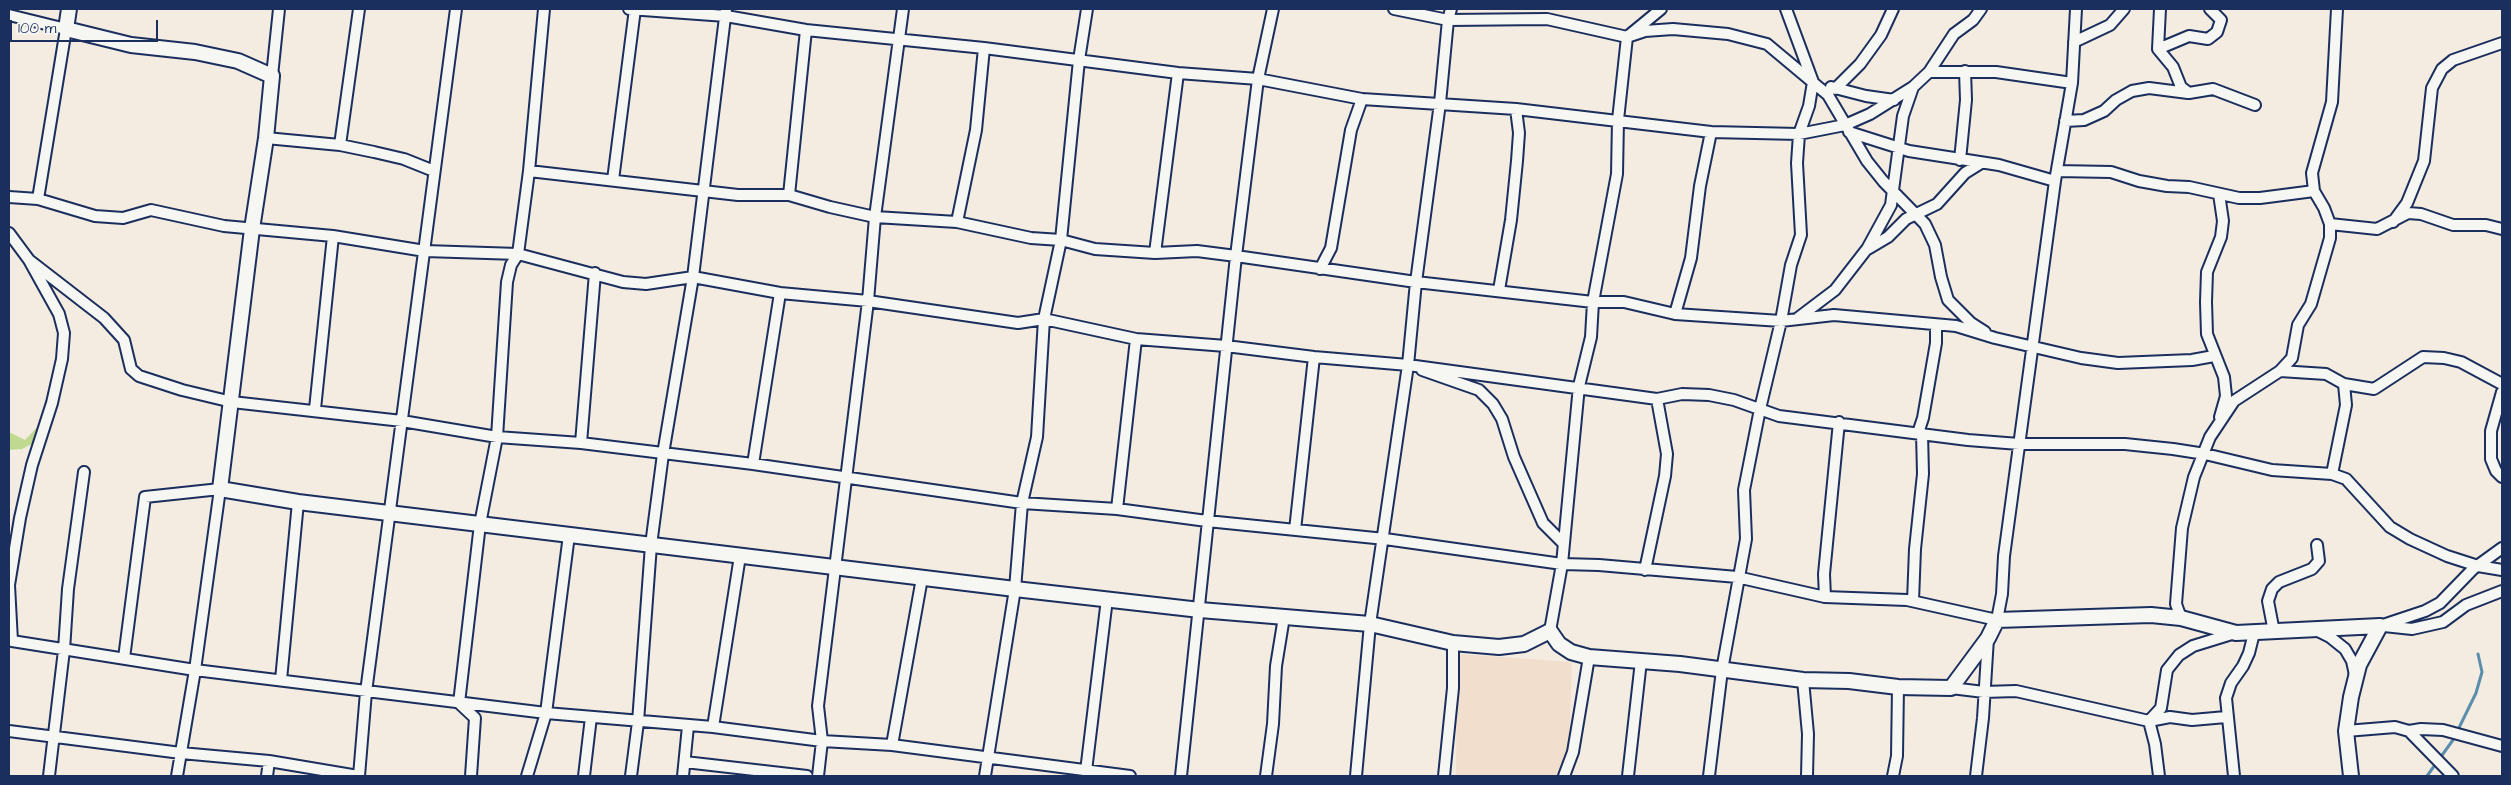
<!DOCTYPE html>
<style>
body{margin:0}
#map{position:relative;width:2511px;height:785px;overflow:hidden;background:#f4ebe1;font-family:"Architects Daughter",sans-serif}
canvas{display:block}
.frame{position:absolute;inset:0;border:10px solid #1b2f5e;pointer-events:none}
.scale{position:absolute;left:10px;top:20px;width:148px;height:22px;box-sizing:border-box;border:2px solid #1b2f5e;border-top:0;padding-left:6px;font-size:15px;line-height:18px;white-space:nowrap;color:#1b2f5e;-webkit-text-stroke:4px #f6f6f2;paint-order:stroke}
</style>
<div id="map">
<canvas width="2511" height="785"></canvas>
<div class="frame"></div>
<div class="scale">100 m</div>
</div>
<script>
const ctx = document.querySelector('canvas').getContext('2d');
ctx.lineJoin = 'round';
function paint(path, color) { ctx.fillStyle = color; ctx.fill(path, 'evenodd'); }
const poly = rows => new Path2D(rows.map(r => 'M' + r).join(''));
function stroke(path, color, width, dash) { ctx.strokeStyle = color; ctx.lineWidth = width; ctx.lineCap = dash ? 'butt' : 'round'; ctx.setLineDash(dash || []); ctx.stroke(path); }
paint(poly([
 [1457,654,1572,662,1569,749,1556,776,1456,776]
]), '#f2decc');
paint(poly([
 [43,421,32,444,22,449,9,450,9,432,25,440]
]), '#bfd990');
stroke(poly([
 [2427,776,2453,740,2476,693,2482,672,2478,654]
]), '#598fad', 3);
const street = poly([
 [629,9,726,16,806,30,984,48,1178,73,1258,79,1362,99,1516,109,1711,132,1799,134,1845,125,1870,114,1913,87,1929,72,1954,34,1973,20,1981,9],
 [1394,9,1448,20,1547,19,1627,37,1645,31,1673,29,1728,34,1767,44,1828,95,1867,161,1883,181,1925,224,1935,245,1941,277,1948,300,1971,323,1985,332],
 [2160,9,2158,49,2173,67,2181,87,2189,93,2213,89,2255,105],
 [9,15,66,29,38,199],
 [2074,42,2110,25,2124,9],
 [2158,49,2189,36,2208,39,2217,32,2221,20,2210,9],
 [1929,72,1996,72,2072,83],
 [272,76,279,9],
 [1831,87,1866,96,1894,100],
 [1835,89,1860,64,1881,35,1893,9],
 [2065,121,2084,120,2104,111,2116,100,2132,91,2149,88,2188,93],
 [1849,132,1909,151,1999,165,2055,181],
 [266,138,340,145,374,152,404,159,434,171],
 [340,145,359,9],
 [1960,160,1966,100,1965,71],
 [529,171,738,195,789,195,830,207,875,217,957,222,1031,238,1061,240,1095,249,1155,253,1197,251,1236,256,1416,282,1593,302,1624,302,1675,314,1781,321,1834,315,1956,326,1995,338,2081,358,2118,363,2192,360,2214,356],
 [2057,171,2111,172,2139,181,2167,186,2189,187,2239,198,2260,198,2314,191],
 [613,180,635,9],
 [2219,194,2223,221,2221,237,2207,272,2206,302,2207,334,2224,377,2226,396,2220,417],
 [789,195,806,30],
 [9,197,38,199,95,216,123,218,151,210,224,226,333,236,425,251,518,254,623,282,646,284,693,277,780,293,868,301,1018,323,1044,319,1136,339,1226,346,1314,357,1408,365,1657,399,1682,394,1709,395,1734,400,1779,416,1968,440,2019,444,2125,444,2173,449,2205,454,2272,470,2332,474,2346,479,2390,527,2410,539,2447,556,2478,566,2502,570],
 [957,222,976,130,984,48],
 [2393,222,2407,203,2424,161,2432,88,2442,69,2453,60,2502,43],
 [2330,224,2377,229,2408,213,2421,214,2453,225,2486,225,2502,229],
 [9,233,29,260,59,314,64,333,62,359,52,403,32,465,20,518,9,585,12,641,195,670,177,776],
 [1867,249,1891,205,1903,116,1913,87],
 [1155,253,1178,73],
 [29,260,104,318,124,340,131,369,139,376,182,390,232,402,402,421,497,437,581,443,753,464,1022,503,1117,509,1207,521,1385,539,1562,564,1599,565,1737,577,1825,597,1907,600,1997,620,2002,594,2004,556,2055,181,2072,83,2076,9],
 [1320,269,1331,248,1351,130,1362,99],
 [1499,290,1511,220,1517,161,1519,133,1516,109],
 [1675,314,1691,258,1700,186,1711,132],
 [1798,318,1835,290,1866,250,1888,237,1906,219,1937,204,1965,173,1981,163],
 [1422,370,1479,390,1493,404,1502,419,1514,457,1543,523,1564,544],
 [2280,371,2326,374,2344,384,2374,389,2423,357,2444,358,2461,362,2502,384],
 [2502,392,2491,431,2491,459,2496,471,2502,477],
 [315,409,333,236],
 [1918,433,1923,418,1936,343,1936,325],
 [581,443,595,273],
 [753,464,780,293],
 [2332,474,2346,405,2344,384],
 [1117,509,1136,339],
 [1295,530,1314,357],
 [569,535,546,713,713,727,822,741,818,706,868,301,875,217,903,9],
 [1645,570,1665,476,1667,454,1657,399],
 [1825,597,1824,574,1839,422],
 [1913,601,1915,549,1923,474,1922,433],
 [2181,618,2176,604,2182,528,2194,477,2210,437,2234,401,2280,371,2292,358,2298,325,2311,304,2330,238,2330,224,2324,208,2314,191,2312,173,2332,102,2337,9],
 [2380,626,2425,611,2440,603,2473,569,2502,548],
 [2384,626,2412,629,2443,622,2466,605,2502,591],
 [2316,630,2330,637,2345,649,2352,661,2355,675],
 [1550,631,1562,564,1579,386,1591,337,1593,302,1617,174,1618,120,1627,37,1661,9],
 [2274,632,2268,601,2272,589,2279,582,2312,569,2319,561,2317,545],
 [124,658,145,497,220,489,195,670,546,713,527,776],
 [281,680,298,502],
 [1803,680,1808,734,1807,776],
 [1951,688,1984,692,2016,691,2149,721,2170,717,2192,720,2226,717],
 [713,727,740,556],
 [9,731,181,753,269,761,358,776],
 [2346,731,2395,727,2409,731,2453,776],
 [2409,731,2421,729,2443,730,2502,746],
 [892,745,922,578],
 [685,762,807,776],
 [1086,771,1107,599],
 [49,776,64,650,68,589,84,472],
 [267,776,269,761],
 [359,776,366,692,456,9],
 [471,776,475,718,459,703,480,524,497,437,507,282,511,265,518,254,529,171,544,9],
 [584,776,591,717],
 [631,776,638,722,651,545,663,454,693,277,726,9],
 [683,776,688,726],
 [818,776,822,741,892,745,1130,776],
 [985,776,1015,589,1022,503,1037,437,1044,319,1061,240,1079,60,1087,9],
 [1181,776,1236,256,1258,79,1273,9],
 [1266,776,1273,724,1276,666,1284,617],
 [1356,776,1370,624,1408,365,1416,282,1440,103,1448,20,1451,9],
 [1444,776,1453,688,1453,643],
 [1564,776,1573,752,1589,657],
 [1628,776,1641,661],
 [1709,776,1722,670,1746,539,1744,490,1760,409,1781,321,1791,265,1801,235,1797,163,1799,134,1809,106,1813,82,1786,9],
 [1893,776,1897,756,1898,687],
 [1976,776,1983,718,1988,638],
 [2159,776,2155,744,2149,721,2161,708,2167,670,2179,655,2193,646,2235,633],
 [2234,776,2226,698,2231,683,2243,666,2249,653,2254,633]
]);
const secondary = poly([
 [69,9,66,29,131,45,195,52,238,61,272,76,266,138,252,229,220,489,298,502,1015,589,1200,610,1370,624,1453,643,1499,647,1524,644,1550,631,1559,644,1571,652,1589,657,1680,664,1803,680,1849,681,1898,687,1951,688,1988,638,1997,620,2151,615,2181,618,2236,633,2380,626],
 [2351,776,2346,731,2351,697,2359,665,2380,626]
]);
stroke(street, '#1b2f5e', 14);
stroke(secondary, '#1b2f5e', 18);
stroke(street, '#f6f6f2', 10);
stroke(secondary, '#f6f6f2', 14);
</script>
